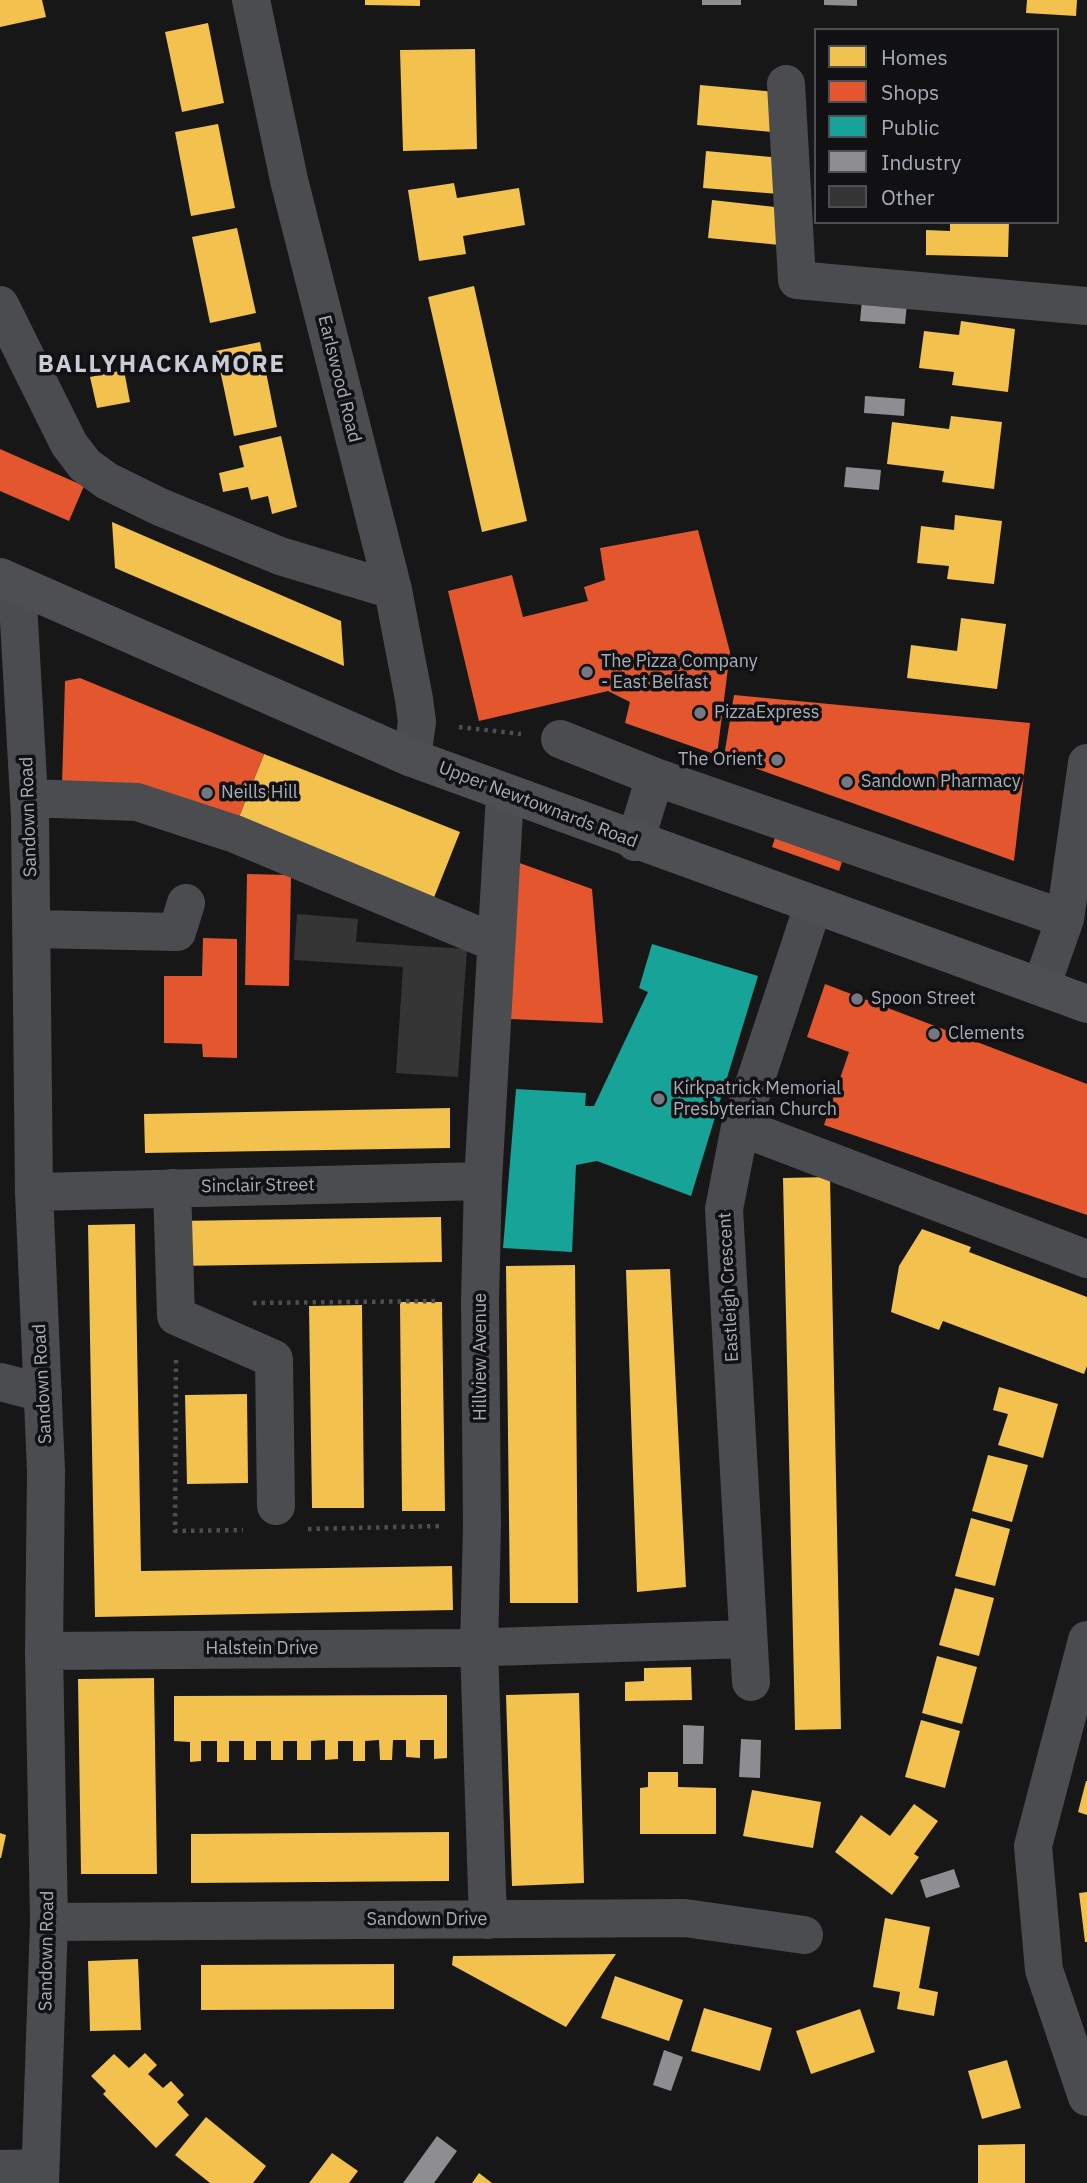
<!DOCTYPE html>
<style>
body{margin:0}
#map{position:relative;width:1087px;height:2183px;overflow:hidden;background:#171717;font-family:"IBM Plex Sans",sans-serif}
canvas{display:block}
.legend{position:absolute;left:814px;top:28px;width:245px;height:196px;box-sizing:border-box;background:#111113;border:2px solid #4d4f55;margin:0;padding:9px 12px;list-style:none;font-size:21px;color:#a8adb8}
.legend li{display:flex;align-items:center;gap:14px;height:35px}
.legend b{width:35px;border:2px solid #4d4f55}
</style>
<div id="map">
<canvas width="1087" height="2183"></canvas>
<ul class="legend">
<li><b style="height:19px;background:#f2c14e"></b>Homes</li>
<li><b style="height:19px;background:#e4572e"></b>Shops</li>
<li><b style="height:19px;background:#17a398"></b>Public</li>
<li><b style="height:19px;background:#8d8d92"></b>Industry</li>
<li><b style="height:19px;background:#353536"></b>Other</li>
</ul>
</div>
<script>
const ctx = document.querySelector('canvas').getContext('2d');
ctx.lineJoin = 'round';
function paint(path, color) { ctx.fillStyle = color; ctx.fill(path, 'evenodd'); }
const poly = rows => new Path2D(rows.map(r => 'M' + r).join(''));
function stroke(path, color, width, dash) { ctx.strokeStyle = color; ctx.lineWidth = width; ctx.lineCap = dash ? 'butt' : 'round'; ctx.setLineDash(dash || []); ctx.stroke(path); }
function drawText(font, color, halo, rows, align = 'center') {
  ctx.font = font + ' "IBM Plex Sans",sans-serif'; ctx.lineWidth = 7; ctx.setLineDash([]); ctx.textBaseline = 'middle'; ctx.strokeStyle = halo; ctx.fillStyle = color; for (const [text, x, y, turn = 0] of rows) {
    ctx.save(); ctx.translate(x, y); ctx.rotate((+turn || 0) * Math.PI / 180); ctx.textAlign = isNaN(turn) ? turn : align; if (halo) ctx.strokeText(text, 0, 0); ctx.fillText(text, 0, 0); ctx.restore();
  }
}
paint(poly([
 [0,0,42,0,46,17,0,27],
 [365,0,420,0,420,6,365,5],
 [1027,0,1077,0,1076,16,1026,13],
 [208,23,224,103,182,112,165,32],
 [475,49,477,149,403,151,400,50],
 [700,85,776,92,772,132,697,125],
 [218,124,235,208,191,216,175,132],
 [706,151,782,158,779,194,703,188],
 [454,183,457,198,519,188,525,225,463,236,466,254,419,261,408,190],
 [712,200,784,208,780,245,708,238],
 [950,222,1009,222,1008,257,926,255,926,230,950,231],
 [237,228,256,313,210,323,192,237],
 [474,286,527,521,482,532,428,297],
 [961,321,1015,329,1008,392,952,385,954,372,919,368,924,331,959,335],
 [260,342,277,427,234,436,216,351],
 [124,370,130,402,97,408,90,377],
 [951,416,1002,422,994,489,942,482,944,471,887,464,892,422,949,429],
 [281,436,297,507,272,514,268,496,251,500,248,487,223,492,219,473,244,467,239,446],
 [955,515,1002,521,994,584,947,579,949,566,917,563,921,526,954,530],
 [112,522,341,621,344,666,115,568],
 [961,618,1006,624,997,689,907,678,911,645,957,651],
 [264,754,460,832,433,900,237,822],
 [450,1108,450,1148,145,1153,144,1114],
 [830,1177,841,1729,795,1730,783,1178],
 [441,1217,442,1262,176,1266,175,1221],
 [135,1224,141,1571,452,1566,453,1610,95,1617,88,1225],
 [922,1229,971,1247,969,1252,1087,1297,1087,1366,1084,1374,943,1321,939,1330,891,1312,899,1266],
 [575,1265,578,1603,510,1603,506,1266],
 [670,1269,686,1587,637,1592,626,1270],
 [400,1302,442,1302,445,1511,402,1511],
 [362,1305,364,1508,312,1508,309,1306],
 [999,1387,1058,1404,1043,1458,998,1445,1008,1414,993,1410],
 [247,1394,248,1483,187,1484,185,1395],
 [988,1455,1028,1465,1012,1522,972,1511],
 [971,1518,1010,1529,995,1586,955,1576],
 [955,1588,994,1598,979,1656,939,1645],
 [937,1656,977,1667,962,1724,922,1713],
 [691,1667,692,1700,625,1701,625,1682,644,1681,644,1668],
 [154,1678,157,1874,81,1874,78,1679],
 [579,1693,584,1883,512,1886,506,1695],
 [447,1695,447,1758,434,1759,434,1740,420,1740,420,1758,406,1757,406,1740,393,1740,392,1760,380,1760,379,1740,365,1741,365,1761,353,1761,353,1741,338,1741,338,1759,325,1760,325,1740,311,1741,311,1760,297,1760,297,1741,283,1741,283,1760,271,1760,271,1741,256,1741,256,1760,244,1760,244,1741,229,1741,229,1762,217,1762,217,1741,201,1741,201,1761,190,1762,190,1742,174,1741,174,1696],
 [921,1720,960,1731,945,1788,905,1777],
 [648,1772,678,1772,678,1787,716,1788,716,1834,640,1834,640,1788,648,1787],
 [1086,1781,1087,1781,1087,1815,1078,1812],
 [752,1790,821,1802,813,1848,743,1836],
 [914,1804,938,1821,914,1854,919,1857,892,1895,835,1852,861,1815,890,1836],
 [449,1832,449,1881,191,1883,191,1834],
 [0,1833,6,1835,1,1858,0,1858],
 [1087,1892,1087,1942,1085,1942,1079,1893],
 [885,1918,930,1927,919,1988,938,1992,934,2016,897,2009,900,1992,873,1987],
 [616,1954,566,2027,452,1965,453,1956],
 [138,1959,141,2030,90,2031,88,1961],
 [394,1964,394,2009,201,2010,201,1965],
 [615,1976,683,2000,669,2041,601,2018],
 [704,2008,772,2028,760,2071,691,2051],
 [860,2009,875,2052,811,2074,796,2031],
 [145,2053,157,2065,148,2074,163,2088,171,2081,184,2095,177,2102,189,2115,156,2148,103,2094,106,2091,91,2076,114,2054,129,2068],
 [1007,2060,1021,2108,982,2119,968,2071],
 [206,2117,266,2166,253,2183,210,2183,175,2155],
 [1025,2144,1025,2183,978,2183,978,2145],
 [332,2153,358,2171,349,2183,309,2183],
 [479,2173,492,2183,472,2183]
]), '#f2c14e');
paint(poly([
 [0,449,84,486,69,521,0,491],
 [698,530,730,652,717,755,625,723,630,702,608,691,479,721,448,591,512,575,523,617,588,601,584,587,605,580,600,548],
 [80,678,264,754,237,822,62,785,65,681],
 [734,695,1030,723,1014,861,724,757],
 [775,838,842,862,839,871,772,847],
 [514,861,592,889,603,1023,510,1019],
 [247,874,291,875,289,986,245,985],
 [203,938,237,939,237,1058,203,1057,202,1044,164,1043,164,976,202,976],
 [825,984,1087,1084,1087,1215,824,1125,849,1052,807,1037]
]), '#e4572e');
paint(poly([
 [652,944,758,976,691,1196,597,1161,576,1165,572,1252,503,1248,516,1089,586,1093,585,1106,594,1106,648,992,639,988]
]), '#17a398');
paint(poly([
 [702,0,741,0,741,5,702,5],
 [824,0,857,0,857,6,824,5],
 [862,300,907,303,905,324,860,321],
 [865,396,905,399,904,416,864,413],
 [846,467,881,470,879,490,844,487],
 [683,1725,704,1726,703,1764,683,1764],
 [741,1739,761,1740,760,1778,739,1777],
 [954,1869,960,1887,926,1898,920,1880],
 [664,2050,683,2057,671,2091,653,2085],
 [437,2136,457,2151,434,2183,403,2183]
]), '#8d8d92');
paint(poly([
 [297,914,358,919,356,942,467,949,458,1077,396,1073,403,967,294,960]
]), '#353536');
stroke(poly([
 [459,727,521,734],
 [253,1303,440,1301],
 [176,1360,175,1531,243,1530],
 [308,1529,443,1526]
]), '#4d4e52', 4.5, [3.5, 5]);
stroke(poly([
 [251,0,289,180,393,590,414,699,417,722,412,758],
 [786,84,797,280,1087,306],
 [0,305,69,444,85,465,107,481,160,507,280,556,393,590],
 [17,585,30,816,34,1192,46,1471,44,1651,49,1922,40,2183],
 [560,739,655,777,1065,919],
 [29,798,137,802,235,834,496,943],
 [635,842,655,777],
 [32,929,177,932,186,903],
 [1041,987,1065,919,1087,763],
 [740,1127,1087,1259],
 [172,1188,176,1316,274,1359,276,1506],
 [34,1192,483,1181],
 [0,1382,43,1393],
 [1087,1640,1033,1846,1044,1970,1087,2097],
 [44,1651,459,1648,747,1639],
 [751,1682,724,1209,740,1127,813,906],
 [488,1920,479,1647,482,1526,480,1300,483,1181,505,794],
 [49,1922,685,1918,804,1935],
 [0,2169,40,2168]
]), '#4b4c50', 38);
stroke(poly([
 [0,577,412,758,1087,1004]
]), '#4d4f52', 38);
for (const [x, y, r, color] of [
 [587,672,7,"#757880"],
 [700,713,7,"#757880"],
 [777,760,7,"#757880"],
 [847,782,7,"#757880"],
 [207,793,7,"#757880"],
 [857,999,7,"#757880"],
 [934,1034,7,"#757880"],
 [659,1099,7,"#757880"]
]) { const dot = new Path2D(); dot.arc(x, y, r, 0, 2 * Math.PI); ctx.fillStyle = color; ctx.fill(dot); stroke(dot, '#111113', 2.5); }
drawText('18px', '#a8adb8', '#111113', [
 ["Earlswood Road",339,379,76],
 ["Upper Newtownards Road",538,805,21],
 ["Sandown Road",29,817,-92],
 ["Sinclair Street",258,1186,-1],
 ["Eastleigh Crescent",729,1287,-93],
 ["Hillview Avenue",481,1357,-90],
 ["Sandown Road",43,1384,-93],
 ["Halstein Drive",262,1649],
 ["Sandown Drive",427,1920],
 ["Sandown Road",47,1951,-89]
]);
drawText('18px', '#a8adb8', '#111113', [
 ["The Pizza Company",601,662],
 ["- East Belfast",601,683],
 ["PizzaExpress",714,713],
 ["The Orient",763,760,"right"],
 ["Sandown Pharmacy",861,782],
 ["Neills Hill",221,793],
 ["Spoon Street",871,999],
 ["Clements",948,1034],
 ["Kirkpatrick Memorial",673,1089],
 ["Presbyterian Church",673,1110]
], 'left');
ctx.letterSpacing = '2px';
drawText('bold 24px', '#c9ccd4', '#111113', [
 ["BALLYHACKAMORE",162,365]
]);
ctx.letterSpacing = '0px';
</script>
